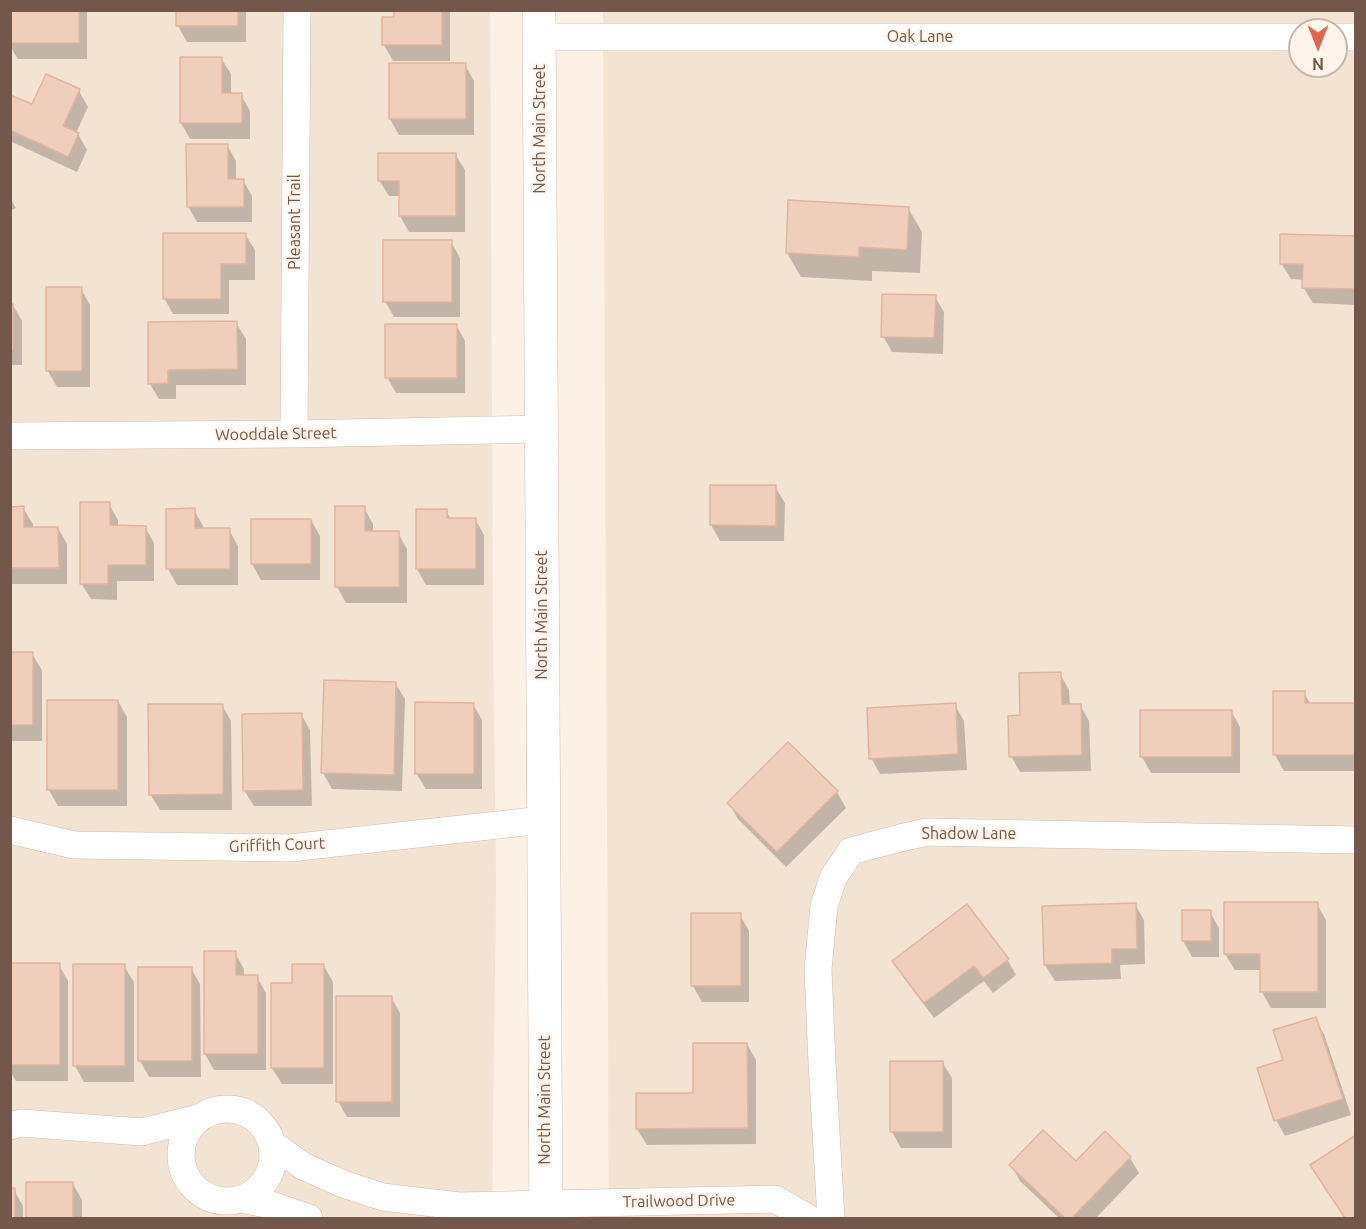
<!DOCTYPE html>
<style>
body{margin:0}
#map{position:relative;width:1366px;height:1229px;overflow:hidden;background:#fcf1e4;font-family:Ubuntu,sans-serif}
canvas{display:block}
.frame{position:absolute;inset:0;border:12px solid #73574a;pointer-events:none}
.north{position:absolute;left:1288px;top:18px;width:60px;height:60px;box-sizing:border-box;background:#fff5ea;border:2px solid #c7b6aa;border-radius:50%;rotate:180deg;font-size:16px;font-weight:700;line-height:24px;text-align:center;color:#73574a}
.north::after{content:'';display:block;margin:auto;width:21px;height:27px;background:#e3664b;clip-path:polygon(50% 0,100% 100%,50% 72%,0 100%)}
</style>
<div id="map">
<canvas width="1366" height="1229"></canvas>
<div class="frame"></div>
<div class="north">N</div>
</div>
<script>
const ctx = document.querySelector('canvas').getContext('2d');
ctx.lineJoin = 'round';
function paint(path, color) { ctx.fillStyle = color; ctx.fill(path, 'evenodd'); }
const poly = rows => new Path2D(rows.map(r => 'M' + r).join(''));
function stroke(path, color, width, dash) { ctx.strokeStyle = color; ctx.lineWidth = width; ctx.lineCap = dash ? 'butt' : 'round'; ctx.setLineDash(dash || []); ctx.stroke(path); }
function drawText(font, color, halo, rows, align = 'center') {
  ctx.font = font + ' Ubuntu,sans-serif'; ctx.lineWidth = 4.5; ctx.setLineDash([]); ctx.textBaseline = 'middle'; ctx.strokeStyle = halo; ctx.fillStyle = color; for (const [text, x, y, turn = 0] of rows) {
    ctx.save(); ctx.translate(x, y); ctx.rotate((+turn || 0) * Math.PI / 180); ctx.textAlign = isNaN(turn) ? turn : align; if (halo) ctx.strokeText(text, 0, 0); ctx.fillText(text, 0, 0); ctx.restore();
  }
}
paint(poly([
 [10,11,490,11,493,631,496,883,492,1218,11,1218],
 [603,11,1355,11,1355,1218,609,1218],
 [1300,30,1336,30,1336,66,1300,66]
]), '#f3e3d2');
paint(poly([
 [10,10,87,10,87,59,18,59,10,46],
 [178,10,246,10,246,42,187,42,178,26],
 [396,10,450,10,450,61,393,61,384,45,396,19],
 [221,58,231,74,231,95,241,95,250,111,250,139,190,139,181,123],
 [465,65,474,81,474,135,399,135,390,119],
 [79,91,88,107,76,133,78,134,87,150,77,172,10,141,10,96,33,106],
 [227,145,236,161,236,180,243,180,252,196,252,222,197,222,188,206],
 [455,154,465,170,465,232,409,232,400,216,400,196,389,196,379,180],
 [10,198,16,208,10,211],
 [908,208,922,232,920,273,872,271,872,281,801,277,787,253],
 [245,234,255,250,255,280,229,280,229,314,173,314,164,298],
 [1356,237,1356,305,1313,303,1303,287,1304,280,1291,279,1281,263],
 [451,242,460,258,460,317,394,317,385,301],
 [81,289,90,305,90,387,57,387,48,371],
 [935,297,944,312,943,354,892,352,883,336],
 [10,305,13,305,22,321,22,365,10,365],
 [150,323,236,323,246,339,246,385,176,385,176,399,159,399,150,384],
 [456,325,465,341,465,393,396,393,387,377],
 [775,487,785,503,784,541,720,541,711,525],
 [109,504,118,520,118,527,145,527,154,543,154,581,117,581,117,600,91,599,81,583],
 [10,508,23,508,33,524,33,529,58,528,67,544,67,584,10,584],
 [364,508,373,524,373,533,398,533,407,549,407,603,346,603,337,587],
 [168,510,194,510,203,526,203,530,229,530,238,546,238,585,177,585,168,569],
 [446,511,451,519,475,519,484,535,484,585,426,585,417,569],
 [311,520,320,536,320,580,261,580,252,564],
 [10,654,32,654,42,670,42,741,10,741],
 [1060,674,1069,690,1070,706,1080,705,1089,721,1091,771,1020,772,1011,756,1022,717],
 [395,683,405,699,402,791,332,789,323,773],
 [1304,693,1311,705,1356,705,1356,771,1284,771,1275,755],
 [49,701,118,701,127,717,127,806,58,806,49,790],
 [473,704,482,720,482,789,426,789,416,773],
 [222,705,231,721,232,810,160,810,150,794],
 [955,705,964,721,967,770,880,774,871,758],
 [1231,711,1240,727,1240,773,1151,773,1142,757],
 [301,714,310,730,312,806,254,806,244,790],
 [837,792,846,808,786,867,738,819,729,803],
 [1135,904,1144,920,1145,964,1120,965,1121,979,1055,981,1045,965],
 [1317,904,1326,920,1326,1008,1271,1008,1262,992,1262,970,1235,970,1225,954],
 [1210,912,1219,928,1219,957,1192,957,1183,941],
 [740,915,749,931,749,1002,702,1002,693,986],
 [235,953,244,969,244,977,257,977,266,993,266,1070,214,1070,205,1054],
 [1007,959,1016,975,993,993,984,981,934,1018,903,977,894,961],
 [10,965,59,965,68,981,68,1081,16,1081,10,1071],
 [124,966,134,982,134,1082,84,1082,75,1066],
 [324,966,333,982,333,1084,282,1084,272,1068,293,984],
 [191,968,200,984,201,1077,149,1077,140,1061],
 [391,997,400,1013,400,1117,347,1117,338,1101],
 [1315,1019,1324,1034,1351,1115,1285,1136,1276,1120,1285,1061],
 [747,1044,756,1060,756,1144,647,1145,637,1129,695,1094],
 [942,1062,952,1078,952,1148,901,1148,892,1132],
 [1130,1158,1139,1173,1096,1218,1059,1218,1020,1181,1011,1165],
 [27,1184,73,1184,82,1200,82,1218,27,1218],
 [10,1190,14,1190,23,1206,23,1218,10,1218]
]), '#0003');
const building = poly([
 [10,10,79,10,79,43,10,43,10,10],
 [176,10,238,10,238,26,176,26,176,10],
 [394,10,442,10,442,45,382,45,382,17,394,17,394,10],
 [180,57,222,57,222,93,242,93,242,123,180,123,180,57],
 [389,63,466,63,466,119,389,119,389,63],
 [46,74,80,89,63,126,79,133,68,157,10,130,10,95,32,104,46,74],
 [186,144,228,144,228,179,244,179,244,207,187,207,186,144],
 [378,153,456,153,456,216,399,216,399,181,378,181,378,153],
 [788,200,909,207,907,250,859,247,859,257,786,253,788,200],
 [163,233,246,233,246,264,221,264,221,299,163,299,163,233],
 [1280,234,1356,236,1355,289,1302,288,1303,264,1280,264,1280,234],
 [383,240,452,240,452,302,383,302,383,240],
 [46,287,82,287,82,371,46,371,46,287],
 [882,294,936,295,934,338,881,337,882,294],
 [10,304,13,304,13,350,10,350,10,304],
 [237,321,238,369,168,370,168,383,148,384,148,322,237,321],
 [385,324,457,324,457,378,385,378,385,324],
 [710,485,776,485,776,526,710,525,710,485],
 [80,502,110,502,110,525,146,526,146,565,108,565,108,584,80,584,80,502],
 [24,506,24,527,58,527,59,568,10,568,10,507,24,506],
 [335,506,365,506,365,531,399,531,399,587,335,587,335,506],
 [195,508,195,528,230,528,230,569,166,569,166,509,195,508],
 [416,509,447,509,447,518,476,518,476,569,416,569,416,509],
 [251,519,311,519,311,564,251,564,251,519],
 [10,652,33,652,33,725,10,725,10,652],
 [1061,672,1062,704,1081,704,1082,755,1009,757,1008,716,1020,715,1019,673,1061,672],
 [324,680,396,682,394,775,321,773,324,680],
 [1273,691,1305,691,1305,703,1356,703,1356,755,1273,755,1273,691],
 [47,700,118,700,118,790,47,790,47,700],
 [415,702,474,703,474,774,415,774,415,702],
 [956,703,958,754,869,759,867,708,956,703],
 [148,704,223,704,223,794,149,795,148,704],
 [1140,710,1232,710,1232,757,1140,757,1140,710],
 [302,713,303,790,243,791,242,714,302,713],
 [788,742,838,791,777,852,727,803,788,742],
 [1224,902,1318,902,1318,992,1260,992,1260,954,1224,954,1224,902],
 [1136,903,1137,949,1112,949,1112,963,1044,965,1042,906,1136,903],
 [967,904,1009,959,983,978,974,966,924,1003,892,961,967,904],
 [1182,910,1211,910,1211,941,1182,941,1182,910],
 [691,913,741,913,741,986,691,986,691,913],
 [204,951,236,951,236,975,258,975,258,1054,204,1054,204,951],
 [10,963,60,963,60,1065,10,1065,10,963],
 [73,964,125,964,125,1066,73,1066,73,964],
 [292,964,324,964,324,1068,271,1068,271,983,292,983,292,964],
 [138,967,192,967,192,1061,138,1061,138,967],
 [336,996,392,996,392,1102,336,1102,336,996],
 [1316,1017,1343,1099,1274,1121,1257,1068,1283,1060,1273,1030,1316,1017],
 [693,1043,747,1043,748,1128,636,1129,636,1093,693,1093,693,1043],
 [890,1061,943,1061,943,1132,890,1132,890,1061],
 [1043,1130,1076,1161,1105,1131,1131,1157,1072,1218,1065,1218,1009,1165,1043,1130],
 [1356,1135,1356,1218,1345,1218,1310,1165,1356,1135],
 [26,1182,73,1182,73,1218,26,1218,26,1182],
 [10,1188,15,1188,15,1218,10,1218,10,1188]
]);
paint(building, '#f0cebc');
stroke(building, '#e3b49d', 1.5);
const minor = poly([
 [539,37,1300,37],
 [1336,37,1356,37],
 [294,434,297,10],
 [10,436,294,434,541,429],
 [10,830,74,845,290,848,543,820],
 '181 1155a46 46 0 1 1 92 0a46 46 0 1 1-92 0Z',
 [10,1126,21,1123,142,1132,198,1118],
 [272,1144,303,1166,343,1184,383,1197,459,1206,775,1199,808,1218],
 [241,1199,271,1205,309,1218],
 [831,1218,822,1063,818,969,824,906,833,878,851,851,900,838,927,832,1356,840]
]);
const secondary = poly([
 [539,10,546,1218]
]);
stroke(minor, '#cfbbad', 28);
stroke(secondary, '#d2baab', 34);
stroke(minor, '#fff', 27);
stroke(secondary, '#fff', 33);
drawText('16px', '#73574a', '#fff5ea', [
 ["Oak Lane",920,37],
 ["North Main Street",540,129,-90],
 ["Pleasant Trail",295,222,-90],
 ["Wooddale Street",276,434,-1],
 ["North Main Street",542,615,-90],
 ["Shadow Lane",969,834],
 ["Griffith Court",277,845,-2],
 ["North Main Street",545,1100,-90],
 ["Trailwood Drive",679,1201,-1]
]);
</script>
